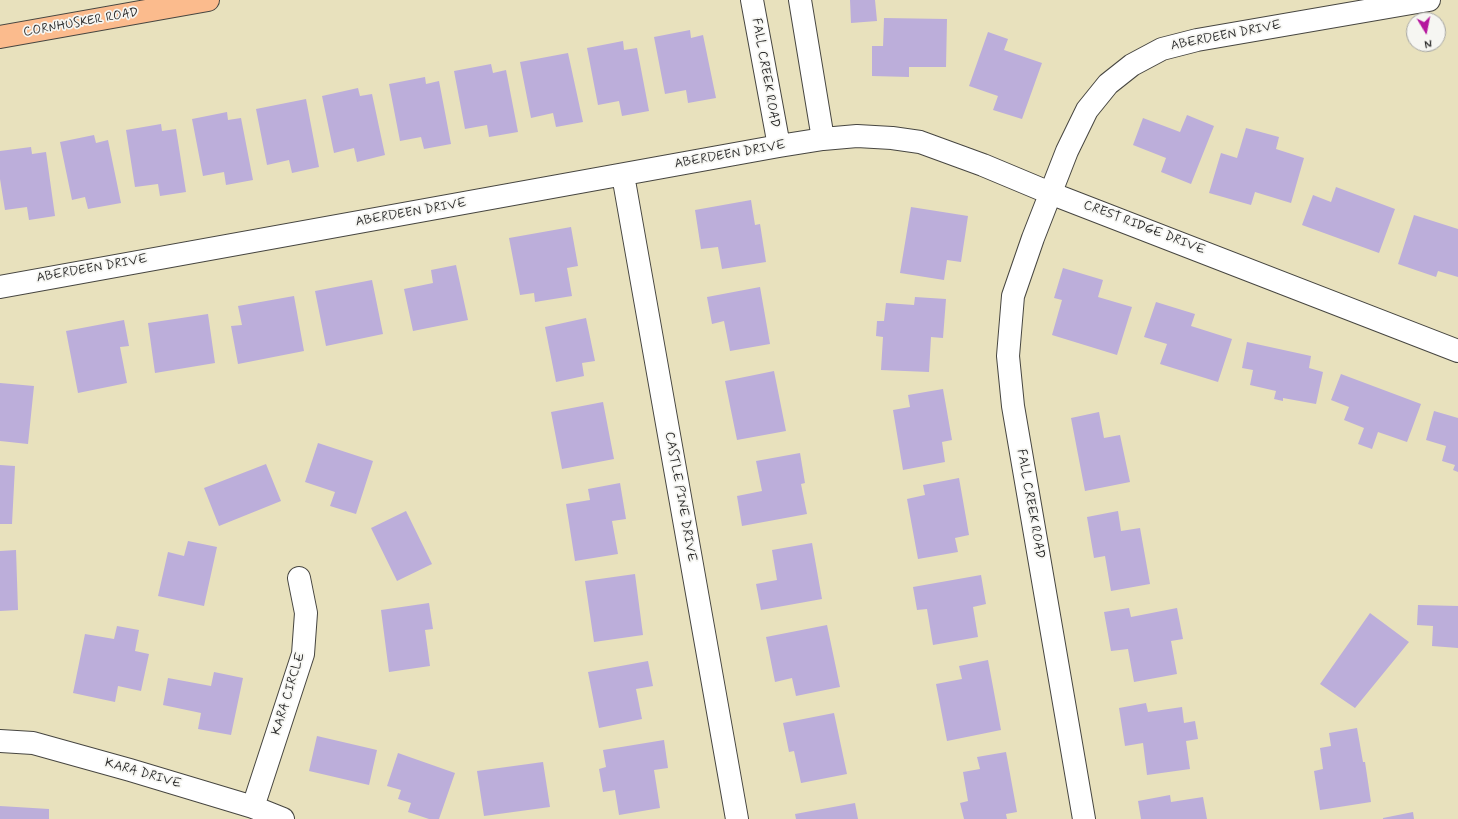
<!DOCTYPE html>
<style>
body{margin:0}
#map{position:relative;width:1458px;height:819px;overflow:hidden;background:#e8e1bd;font-family:Mynerve,sans-serif}
canvas{display:block}
.north{position:absolute;left:1406px;top:12px;width:40px;height:40px;box-sizing:border-box;background:#f6f6f2;border:1px solid #a5a5a2;border-radius:50%;rotate:170deg;font-size:11px;font-weight:700;line-height:16px;text-align:center;color:#2b2b2b}
.north::after{content:'';display:block;margin:auto;width:14px;height:18px;background:#b5179e;clip-path:polygon(50% 0,100% 100%,50% 72%,0 100%)}
</style>
<div id="map">
<canvas width="1458" height="819"></canvas>
<div class="north">N</div>
</div>
<script>
const ctx = document.querySelector('canvas').getContext('2d');
ctx.lineJoin = 'round';
function paint(path, color) { ctx.fillStyle = color; ctx.fill(path, 'evenodd'); }
const poly = rows => new Path2D(rows.map(r => 'M' + r).join(''));
function stroke(path, color, width, dash) { ctx.strokeStyle = color; ctx.lineWidth = width; ctx.lineCap = dash ? 'butt' : 'round'; ctx.setLineDash(dash || []); ctx.stroke(path); }
function drawText(font, color, halo, rows, align = 'center') {
  ctx.font = font + ' Mynerve,sans-serif'; ctx.lineWidth = 3.5; ctx.setLineDash([]); ctx.textBaseline = 'middle'; ctx.strokeStyle = halo; ctx.fillStyle = color; for (const [text, x, y, turn = 0] of rows) {
    ctx.save(); ctx.translate(x, y); ctx.rotate((+turn || 0) * Math.PI / 180); ctx.textAlign = isNaN(turn) ? turn : align; if (halo) ctx.strokeText(text, 0, 0); ctx.fillText(text, 0, 0); ctx.restore();
  }
}
paint(poly([
 [850,0,875,0,877,21,851,23],
 [884,18,947,19,946,67,909,67,909,77,872,76,872,46,883,46],
 [690,30,691,38,703,35,716,98,688,103,686,90,665,94,654,37],
 [988,32,1008,39,1004,50,1042,63,1022,119,993,110,998,96,969,86],
 [623,41,624,50,637,48,649,111,622,116,619,101,598,105,587,48],
 [568,53,583,122,556,127,553,113,531,118,520,62],
 [491,64,493,73,506,70,518,132,489,137,487,125,465,129,454,71],
 [425,77,426,84,439,81,451,144,424,149,421,137,400,141,389,84],
 [358,88,360,96,372,94,385,155,357,162,354,148,334,153,322,96],
 [306,99,319,167,292,173,289,160,267,165,256,109],
 [227,112,228,120,241,118,253,180,226,185,224,172,203,176,192,119],
 [1187,115,1214,126,1191,184,1161,172,1166,158,1133,145,1143,118,1180,132],
 [161,124,162,131,176,129,186,192,160,196,158,184,135,187,126,130],
 [1246,128,1279,137,1276,149,1304,158,1291,203,1255,192,1251,205,1209,193,1221,153,1237,158],
 [94,135,96,143,108,140,121,203,88,209,85,197,72,200,60,142],
 [31,147,32,154,46,152,55,216,29,220,27,207,5,210,0,179,0,151],
 [1336,187,1395,209,1379,253,1302,225,1313,195,1331,202],
 [751,200,755,225,760,224,766,262,722,269,718,247,701,249,695,210],
 [911,207,968,216,961,262,947,260,944,280,900,273],
 [1414,215,1458,229,1458,277,1438,271,1436,277,1398,264],
 [571,227,578,266,567,268,572,296,535,302,534,293,520,295,509,238],
 [456,265,468,320,413,331,404,289,433,283,431,270],
 [1063,268,1103,280,1098,297,1132,307,1117,355,1052,335,1062,300,1054,298],
 [372,280,383,334,326,346,315,291],
 [760,287,770,344,730,351,724,321,712,324,707,297],
 [294,296,304,351,238,364,231,326,242,325,238,306],
 [915,297,946,299,943,338,931,337,929,372,881,370,883,337,876,336,877,321,884,321,886,303,914,305],
 [1156,302,1195,314,1191,326,1232,339,1218,382,1160,364,1167,344,1144,337],
 [208,314,215,363,155,373,148,323],
 [586,318,595,361,582,363,584,376,556,382,545,327],
 [124,320,129,346,120,347,127,383,78,393,66,331],
 [1247,342,1311,356,1309,368,1323,372,1316,404,1283,398,1283,401,1274,399,1276,391,1250,385,1253,370,1242,368],
 [774,371,786,431,737,440,725,381],
 [1341,374,1421,404,1407,442,1378,432,1372,449,1358,444,1364,428,1344,420,1349,407,1331,400],
 [0,383,34,386,28,444,0,441],
 [943,389,952,440,942,442,945,462,903,470,893,410,910,407,908,395],
 [603,402,614,459,562,469,551,412],
 [1434,411,1458,418,1458,472,1453,470,1455,465,1442,461,1446,446,1426,440],
 [1099,412,1104,438,1120,435,1130,482,1085,491,1071,418],
 [318,443,373,461,356,514,330,506,335,492,305,482],
 [800,453,805,483,801,484,807,514,742,526,737,496,762,491,756,461],
 [266,464,281,501,219,526,204,488],
 [0,465,15,466,12,524,0,524],
 [959,478,969,535,955,538,958,552,918,559,907,499,925,495,923,485],
 [620,483,626,519,612,521,618,554,575,561,566,504,590,500,588,489],
 [406,511,432,564,397,581,371,528],
 [1118,511,1121,531,1140,528,1150,584,1111,591,1105,556,1094,558,1087,517],
 [188,541,217,547,204,606,158,596,168,552,184,556],
 [812,543,822,599,761,610,756,584,777,580,772,550],
 [16,550,18,610,0,611,0,551],
 [635,574,643,635,594,642,585,581],
 [981,575,986,604,973,607,978,637,933,645,927,609,917,610,913,587],
 [429,603,433,629,425,630,430,666,389,672,381,610],
 [1418,605,1458,606,1458,648,1432,646,1433,626,1417,625],
 [1129,608,1131,617,1177,608,1183,639,1171,641,1177,674,1134,682,1128,649,1111,651,1104,612],
 [1370,613,1409,642,1355,708,1320,684],
 [827,625,840,687,796,696,792,678,775,682,766,637],
 [117,626,139,630,135,651,149,654,141,691,118,686,115,702,73,693,85,634,114,639],
 [988,660,1001,730,947,741,936,684,962,679,959,666],
 [648,661,653,686,636,689,642,719,599,728,588,672],
 [214,672,243,678,231,735,198,729,201,713,163,705,168,678,211,686],
 [1146,703,1148,712,1182,707,1184,723,1195,721,1198,739,1186,741,1190,769,1147,775,1143,743,1125,746,1119,708],
 [834,713,847,774,801,783,794,751,789,752,783,723],
 [1357,728,1363,762,1365,762,1371,802,1320,810,1314,771,1323,769,1320,748,1331,746,1329,733],
 [317,736,377,750,369,785,309,771],
 [664,740,668,768,654,770,660,808,619,815,615,790,603,792,599,769,606,767,603,750],
 [1006,752,1017,812,1006,814,1007,819,964,819,960,803,968,801,963,772,980,769,977,757],
 [398,753,455,773,439,819,429,819,408,812,411,803,398,799,401,790,387,786],
 [543,762,550,807,484,816,477,771],
 [1170,795,1171,802,1203,797,1207,819,1141,819,1138,801],
 [855,803,858,819,796,819,795,814],
 [0,806,49,809,49,819,0,819],
 [1413,812,1414,819,1383,819,1383,818]
]), '#bcaeda');
const minor = poly([
 [752,0,779,146],
 [800,0,823,139],
 [623,175,737,819],
 [0,287,779,146,823,139,857,136,892,138,920,142,983,165,1050,193,1458,351],
 [0,741,33,743,130,770,253,807,283,819],
 [253,807,303,654,306,613,299,578],
 [1084,819,1013,406,1008,356,1013,296,1033,238,1067,151,1087,110,1108,84,1132,65,1162,49,1197,40,1429,0]
]);
const primary = poly([
 [0,37,208,0]
]);
stroke(minor, '#474641', 24);
stroke(primary, '#474641', 24);
stroke(minor, '#fff', 22);
stroke(primary, '#fbbb8d', 22);
drawText('13px', '#2b2b2b', '#f6f6f2', [
 ["CORNHUSKER ROAD",81,23,-10],
 ["ABERDEEN DRIVE",1226,36,-11],
 ["FALL CREEK ROAD",765,73,80],
 ["ABERDEEN DRIVE",730,155,-10],
 ["ABERDEEN DRIVE",411,213,-10],
 ["CREST RIDGE DRIVE",1144,228,21],
 ["ABERDEEN DRIVE",92,269,-10],
 ["CASTLE PINE DRIVE",680,497,80],
 ["FALL CREEK ROAD",1030,504,80],
 ["KARA CIRCLE",289,694,-73],
 ["KARA DRIVE",143,774,16]
]);
</script>
